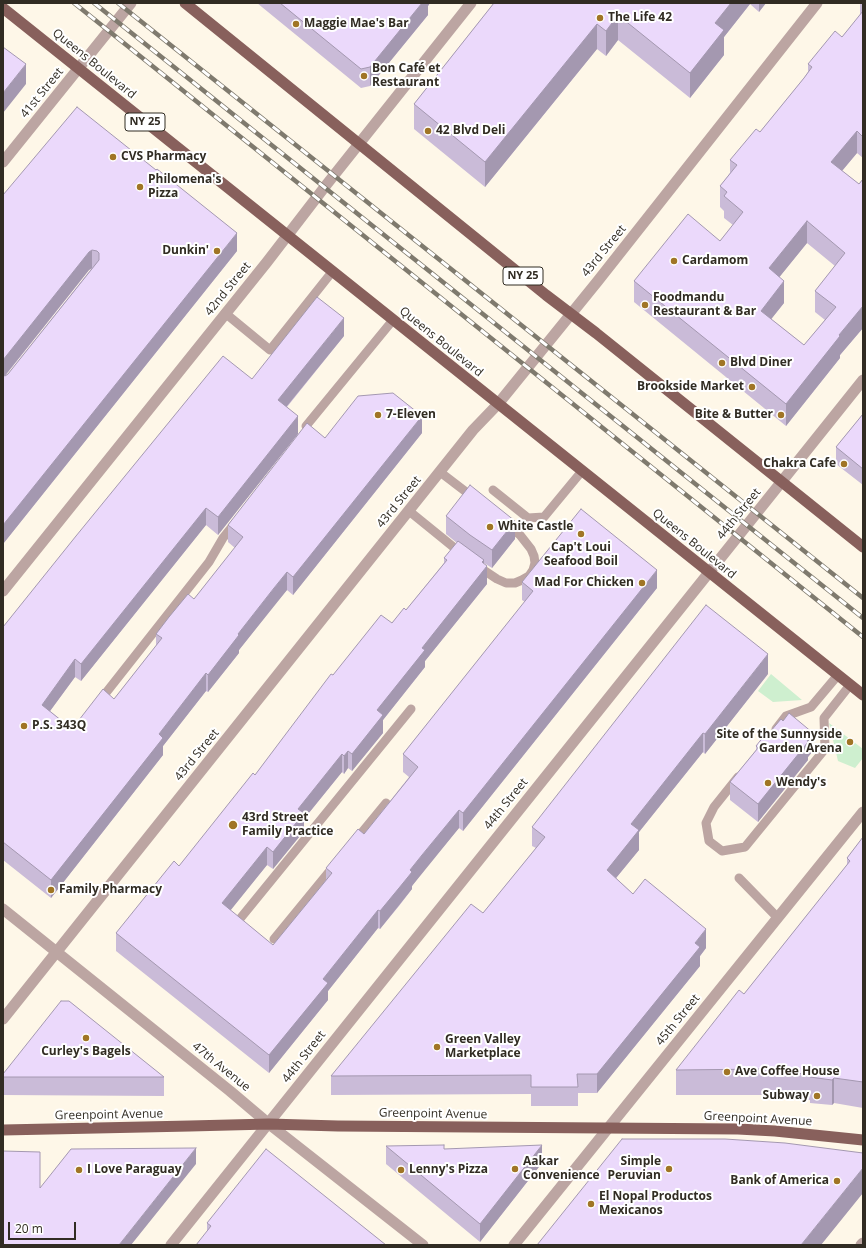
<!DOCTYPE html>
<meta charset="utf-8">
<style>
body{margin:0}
#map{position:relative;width:866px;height:1248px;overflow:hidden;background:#fef7e8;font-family:"Open Sans",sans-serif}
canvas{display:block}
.frame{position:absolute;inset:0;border:4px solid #312c23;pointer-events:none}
.scale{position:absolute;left:8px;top:1222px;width:68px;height:18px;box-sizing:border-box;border:2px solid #312c23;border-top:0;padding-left:5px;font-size:12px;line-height:14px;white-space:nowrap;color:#312c23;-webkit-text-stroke:3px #fff;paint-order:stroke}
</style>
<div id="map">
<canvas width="866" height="1248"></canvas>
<div class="frame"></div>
<div class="scale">20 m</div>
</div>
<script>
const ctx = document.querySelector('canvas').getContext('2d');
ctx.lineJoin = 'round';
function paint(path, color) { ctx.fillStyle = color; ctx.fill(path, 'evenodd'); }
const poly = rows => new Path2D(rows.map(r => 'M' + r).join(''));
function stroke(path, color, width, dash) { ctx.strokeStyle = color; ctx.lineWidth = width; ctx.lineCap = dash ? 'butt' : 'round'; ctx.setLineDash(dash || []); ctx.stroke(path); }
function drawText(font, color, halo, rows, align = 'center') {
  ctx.font = font + ' "Open Sans",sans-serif'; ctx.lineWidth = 4; ctx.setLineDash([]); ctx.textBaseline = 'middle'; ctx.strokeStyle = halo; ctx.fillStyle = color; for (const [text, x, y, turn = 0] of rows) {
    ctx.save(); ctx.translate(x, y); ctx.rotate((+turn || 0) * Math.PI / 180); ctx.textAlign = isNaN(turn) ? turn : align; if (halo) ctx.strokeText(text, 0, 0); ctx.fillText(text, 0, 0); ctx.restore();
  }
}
paint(poly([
 [771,674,802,700,773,702,758,691],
 [829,723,863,749,863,758,855,768,838,761]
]), '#ceefcf');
stroke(poly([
 [225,313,270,350,332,272],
 [306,426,393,320],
 [440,472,474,498],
 [493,490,528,518,544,517,582,471],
 [409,511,462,554],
 [479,567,497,579,506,583,515,583,522,580,529,576,533,570,535,563,534,556,531,549,520,535,506,524],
 [105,694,209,562,223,538,235,523],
 [776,729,786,716,811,707,838,675],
 [738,777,714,807,706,823,709,841,722,851,745,847,825,749,824,718,850,685],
 [354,842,386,803],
 [739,878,778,918],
 [239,920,411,709],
 [274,939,333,867]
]), '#bca5a2', 9);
stroke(poly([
 [3,162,131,3],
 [3,591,267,262,327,184,471,3],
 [3,909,230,1091,269,1124,423,1245],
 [3,1019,473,430,498,404,597,282,817,3],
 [171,1245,863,380],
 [514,1245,863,812],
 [861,1245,863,1243]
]), '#bca5a2', 11);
stroke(poly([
 [185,3,546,295,596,333,863,547],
 [3,8,863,695],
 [3,1130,190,1126,269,1124,338,1126,738,1129,775,1131,863,1140]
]), '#88605c', 11);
const rail = poly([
 [74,3,863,637],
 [94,3,863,618],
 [118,3,863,598]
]);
stroke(rail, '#7f7a6e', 4.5);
stroke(rail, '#fff', 3, [9]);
paint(poly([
 [257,3,430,3,428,6,428,15,370,86,361,88],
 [494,3,766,3,759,12,750,4,724,37,724,55,690,98,618,40,606,56,597,49,485,187,414,129,414,104],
 [860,3,863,3,863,158,857,153,842,171,859,184,863,179,863,328,840,355,840,358,786,426,634,302,634,281,720,241,733,225,724,218,724,211,720,207,720,186,730,173,730,160,760,132,804,78,808,72,808,64,842,37,860,16],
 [807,243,835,266,815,291,815,312,825,320,804,345,771,319,784,303,779,277],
 [3,195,237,251,3,544],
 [91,269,8,374,6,375,89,270],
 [344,336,287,407,298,434,218,535,206,525,81,681,75,677,50,711,72,729,114,699,156,646,156,634,194,599,235,548,228,542,228,525,325,438,422,433,293,595,287,590,274,605,239,650,239,653,208,692,206,691,163,746,163,755,51,898,3,860,3,627,252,379],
 [863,414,863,485,836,464,836,447],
 [446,516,515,539,492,568,484,563,487,584,425,661,425,667,383,720,383,733,352,771,348,768,344,774,342,772,304,819,304,831,273,869,267,865,230,910,273,945,326,880,326,868,364,834,409,777,403,772,403,754,525,602,522,600,522,582,657,588,463,831,459,828,422,872,412,886,412,889,399,906,380,929,378,928,328,991,328,1000,269,1073,116,951,116,933,179,866,255,775,333,675,406,610,444,563,444,558,457,543,446,534],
 [768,674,705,754,703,752,639,832,639,850,616,878,633,894,706,948,700,956,700,966,597,1093,578,1093,578,1106,531,1106,531,1094,331,1095,331,1076,483,913,536,848,532,846,532,827],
 [756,746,813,751,808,757,808,760,758,822,730,800,730,782,756,750],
 [863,837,863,1108,834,1103,832,1105,810,1103,810,1100,765,1095,676,1095,676,1070,744,994,847,865,847,858],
 [3,1074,164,1077,164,1096,3,1095],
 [386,1146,444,1149,542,1163,480,1242,386,1164],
 [207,1223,386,1245,207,1231]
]), '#cabbd8');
paint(poly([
 [422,3,430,3,428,6,428,15,370,86,370,67],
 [731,3,750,3,750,4,724,37,724,55,690,98,690,73,715,23],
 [759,3,766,3,759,12],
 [618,15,618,40,606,56,606,31],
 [597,24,597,49,485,187,485,162],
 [26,64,26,84,3,113,3,93],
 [857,131,857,153,831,184,831,162],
 [807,221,807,243,769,290,769,268],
 [237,233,237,251,3,544,3,525],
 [92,250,92,268,89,270,3,378,3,360,89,252],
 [784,281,784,303,761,332,761,311],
 [863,306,863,328,840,355,840,358,786,426,786,404,839,335],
 [344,318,344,336,278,417,278,400],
 [298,416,298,434,218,535,218,517],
 [422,416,422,433,293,595,293,577],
 [206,508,206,525,81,681,81,664],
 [515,521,515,539,492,568,492,550],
 [484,560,484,570,487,566,487,584,425,661,425,667,383,720,383,733,352,771,352,754,377,710,422,648],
 [657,570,657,588,463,831,463,813],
 [287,572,287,590,239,650,239,653,208,692,208,675,238,634],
 [768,654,768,674,705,754,705,734],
 [75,659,75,677,42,722,42,705],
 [206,673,206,691,163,746,163,755,51,898,51,880,159,734],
 [703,733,703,752,639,832,639,850,607,889,607,870,631,824],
 [813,733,813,751,808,757,808,760,758,822,758,804],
 [348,751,348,768,344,774,344,756],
 [342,754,342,772,304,819,304,831,273,869,273,852,298,809],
 [459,810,459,828,412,886,412,889,380,929,380,911,410,870],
 [267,847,267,865,222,921,222,903],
 [378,910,378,928,328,991,328,1000,269,1073,269,1055,323,979],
 [706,929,706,948,700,956,700,966,597,1093,597,1074,695,943],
 [834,1078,834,1103,832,1105,832,1080],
 [542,1145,542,1163,480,1242,480,1224],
 [196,1148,196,1164,131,1245,119,1245],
 [863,1168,863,1193,821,1245,801,1245]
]), '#a498b0');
const building = poly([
 [280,3,422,3,370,67,361,69,280,3],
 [494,3,731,3,715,23,724,30,690,73,618,15,606,31,597,24,485,162,414,104,494,3],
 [863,11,863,137,857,131,831,162,859,184,863,179,863,306,839,335,840,336,786,404,634,281,688,214,720,241,743,212,724,196,727,192,720,186,737,165,730,160,756,129,760,132,804,78,812,67,808,64,835,31,842,37,863,11],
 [807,221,845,253,815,291,836,307,804,345,761,311,784,281,769,268,807,221],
 [3,47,26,64,3,93,3,47],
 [77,107,156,170,157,169,237,233,3,525,3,375,5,376,8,374,99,260,99,253,97,251,92,250,89,252,3,360,3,195,77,107],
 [317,297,344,318,278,400,298,416,218,517,206,508,81,664,75,659,42,705,72,729,103,689,114,699,162,638,156,634,169,617,188,594,194,599,243,537,228,525,307,423,325,438,358,396,393,393,422,416,293,577,287,572,274,588,238,634,239,635,208,675,206,673,159,734,163,738,51,880,3,842,3,627,76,536,223,356,252,379,317,297],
 [863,414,863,469,836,447,863,414],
 [470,485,515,521,492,550,470,535,446,516,470,485],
 [581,509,657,570,463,813,459,810,422,855,410,870,412,872,399,888,380,911,378,910,323,979,328,983,269,1055,116,933,174,861,179,866,253,773,255,775,267,759,331,674,333,675,381,615,392,623,404,608,406,610,447,560,444,558,458,541,484,560,482,562,487,566,422,648,425,650,377,710,383,715,352,754,348,751,344,756,342,754,298,809,304,813,273,852,267,847,222,903,273,945,332,873,326,868,358,829,364,834,418,767,403,754,533,591,522,582,581,509],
 [706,605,768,654,705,734,703,733,631,824,639,830,607,870,633,894,645,879,706,929,695,943,700,947,597,1074,577,1074,578,1087,531,1087,531,1075,331,1076,471,904,483,913,545,837,532,827,706,605],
 [789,713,813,733,807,741,808,742,758,804,730,782,758,748,756,746,768,731,770,732,781,719,783,721,789,713],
 [863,837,863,1082,834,1078,832,1080,810,1077,811,1075,765,1069,676,1070,739,990,744,994,850,861,847,858,863,837],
 [61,1001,69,1001,164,1077,3,1077,3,1074,61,1001],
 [622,1139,725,1139,785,1143,863,1153,863,1168,801,1245,537,1245,622,1139],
 [444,1145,444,1149,542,1145,480,1224,386,1146,444,1145],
 [196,1148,119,1245,3,1245,3,1151,40,1152,40,1188,71,1149,196,1148],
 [266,1149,386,1245,196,1245,211,1226,207,1223,266,1149]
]);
paint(building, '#ebd9fb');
stroke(building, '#a498b0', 1);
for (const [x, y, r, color] of [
 [600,18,4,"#a07525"],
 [296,24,4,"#a07525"],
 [364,76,4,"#a07525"],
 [428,131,4,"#a07525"],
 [113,157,4,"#a07525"],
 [140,187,4,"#a07525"],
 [217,251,4,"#a07525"],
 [674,261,4,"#a07525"],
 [645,305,4,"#a07525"],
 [722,363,4,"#a07525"],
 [752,387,4,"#a07525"],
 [378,415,4,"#a07525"],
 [781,415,4,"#a07525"],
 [844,464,4,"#a07525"],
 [490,527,4,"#a07525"],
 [581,534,4,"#a07525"],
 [642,583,4,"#a07525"],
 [24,726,4,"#a07525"],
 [850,742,4,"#a07525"],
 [768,783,4,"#a07525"],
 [233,825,5,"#a07525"],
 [51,890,4,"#a07525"],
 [86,1038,4,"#a07525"],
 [437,1047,4,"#a07525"],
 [727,1072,4,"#a07525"],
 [817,1096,4,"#a07525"],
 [515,1169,4,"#a07525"],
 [669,1169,4,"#a07525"],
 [79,1170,4,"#a07525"],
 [401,1170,4,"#a07525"],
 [837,1181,4,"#a07525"],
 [591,1204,4,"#a07525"]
]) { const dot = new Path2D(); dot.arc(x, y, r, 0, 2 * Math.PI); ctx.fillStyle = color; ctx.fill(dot); stroke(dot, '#fff', 1.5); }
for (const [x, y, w] of [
 [145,122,40],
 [523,276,40]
]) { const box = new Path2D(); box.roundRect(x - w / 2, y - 9, w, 18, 3); ctx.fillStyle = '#fff'; ctx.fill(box); stroke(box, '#312c23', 1); }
drawText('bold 11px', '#312c23', null, [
 ["NY 25",145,122],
 ["NY 25",523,276]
]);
drawText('bold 12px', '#312c23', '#fff', [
 ["The Life 42",608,18],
 ["Maggie Mae's Bar",304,24],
 ["Bon Café et",372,69],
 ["Restaurant",372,83],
 ["42 Blvd Deli",436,131],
 ["CVS Pharmacy",121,157],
 ["Philomena's",148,180],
 ["Pizza",148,194],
 ["Dunkin'",209,251,"right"],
 ["Cardamom",682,261],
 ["Foodmandu",653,298],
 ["Restaurant & Bar",653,312],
 ["Blvd Diner",730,363],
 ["Brookside Market",744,387,"right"],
 ["7-Eleven",386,415],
 ["Bite & Butter",773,415,"right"],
 ["Chakra Cafe",836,464,"right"],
 ["White Castle",498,527],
 ["Cap't Loui",581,548,"center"],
 ["Seafood Boil",581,562,"center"],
 ["Mad For Chicken",634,583,"right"],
 ["P.S. 343Q",32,726],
 ["Site of the Sunnyside",842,735,"right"],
 ["Garden Arena",842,749,"right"],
 ["Wendy's",776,783],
 ["43rd Street",242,818],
 ["Family Practice",242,832],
 ["Family Pharmacy",59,890],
 ["Green Valley",445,1040],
 ["Marketplace",445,1054],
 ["Curley's Bagels",86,1052,"center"],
 ["Ave Coffee House",735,1072],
 ["Subway",809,1096,"right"],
 ["Aakar",523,1162],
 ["Convenience",523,1176],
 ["Simple",661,1162,"right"],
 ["Peruvian",661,1176,"right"],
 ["I Love Paraguay",87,1170],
 ["Lenny's Pizza",409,1170],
 ["Bank of America",829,1181,"right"],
 ["El Nopal Productos",599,1197],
 ["Mexicanos",599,1211]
], 'left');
drawText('12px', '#312c23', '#fff', [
 ["Queens Boulevard",94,64,39],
 ["41st Street",42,93,-51],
 ["43rd Street",604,251,-51],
 ["42nd Street",228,289,-51],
 ["Queens Boulevard",441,342,39],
 ["43rd Street",399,502,-51],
 ["44th Street",739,514,-51],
 ["Queens Boulevard",694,544,39],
 ["43rd Street",197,755,-51],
 ["44th Street",506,804,-51],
 ["45th Street",678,1020,-51],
 ["44th Street",304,1057,-52],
 ["47th Avenue",221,1067,39],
 ["Greenpoint Avenue",433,1114,1],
 ["Greenpoint Avenue",109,1115,-1],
 ["Greenpoint Avenue",758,1119,3]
]);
</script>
